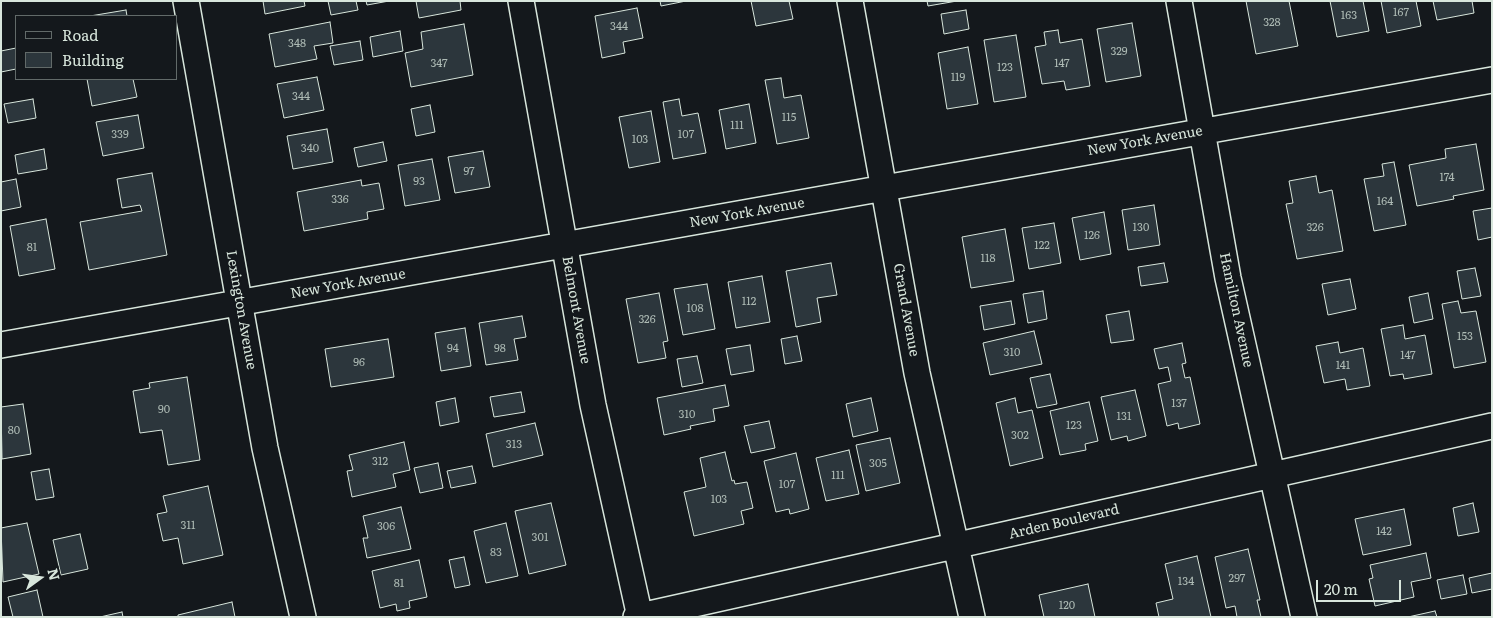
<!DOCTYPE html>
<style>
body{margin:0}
#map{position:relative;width:1493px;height:618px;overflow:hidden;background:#14181c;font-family:Literata,serif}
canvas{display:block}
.frame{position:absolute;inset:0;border:2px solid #d8e6dc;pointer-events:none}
.legend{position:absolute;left:15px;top:15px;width:162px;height:65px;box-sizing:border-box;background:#14181c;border:1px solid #626a69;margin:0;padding:6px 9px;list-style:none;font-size:15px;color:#d8e6dc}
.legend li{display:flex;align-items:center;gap:10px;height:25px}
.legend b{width:25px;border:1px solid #626a69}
.north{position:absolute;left:15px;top:553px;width:50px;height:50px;-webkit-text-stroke:4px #14181c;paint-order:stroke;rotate:76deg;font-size:14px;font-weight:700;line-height:20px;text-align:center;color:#d8e6dc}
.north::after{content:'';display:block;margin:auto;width:18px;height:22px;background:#d8e6dc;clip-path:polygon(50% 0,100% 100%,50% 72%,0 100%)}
.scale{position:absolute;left:1316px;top:580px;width:85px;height:22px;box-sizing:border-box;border:2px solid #d8e6dc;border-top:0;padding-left:6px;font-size:15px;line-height:18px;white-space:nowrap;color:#d8e6dc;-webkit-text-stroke:4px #14181c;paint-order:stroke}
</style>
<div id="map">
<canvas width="1493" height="618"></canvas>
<div class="frame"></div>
<ul class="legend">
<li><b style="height:6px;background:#14181c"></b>Road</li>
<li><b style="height:14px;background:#2c363c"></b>Building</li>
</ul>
<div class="north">N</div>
<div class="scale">20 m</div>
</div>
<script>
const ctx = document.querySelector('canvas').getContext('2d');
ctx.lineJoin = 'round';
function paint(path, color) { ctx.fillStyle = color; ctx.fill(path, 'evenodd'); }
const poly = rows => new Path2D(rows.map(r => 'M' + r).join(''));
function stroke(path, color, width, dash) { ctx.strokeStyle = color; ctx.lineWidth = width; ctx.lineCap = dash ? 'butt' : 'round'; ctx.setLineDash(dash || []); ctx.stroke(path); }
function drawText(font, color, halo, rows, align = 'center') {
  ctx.font = font + ' Literata,serif'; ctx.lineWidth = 4; ctx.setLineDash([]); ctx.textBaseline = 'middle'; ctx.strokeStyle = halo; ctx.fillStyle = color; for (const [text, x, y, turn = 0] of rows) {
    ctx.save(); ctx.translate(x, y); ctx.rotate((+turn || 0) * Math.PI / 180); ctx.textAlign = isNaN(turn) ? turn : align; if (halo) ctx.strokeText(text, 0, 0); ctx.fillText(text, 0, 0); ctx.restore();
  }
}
const building = poly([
 [263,1,304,1,305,6,265,14,263,1],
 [328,1,356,1,358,10,331,15,328,1],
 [366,1,389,1,367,5,366,1],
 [416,1,460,1,461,10,419,18,416,1],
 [660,1,686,1,661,6,660,1],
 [751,1,789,1,793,19,756,26,751,1],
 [927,1,957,1,928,6,927,1],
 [1246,1,1289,1,1298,46,1256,54,1246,1],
 [1330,1,1363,1,1369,31,1337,37,1330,1],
 [1381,1,1416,1,1421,26,1387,33,1381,1],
 [1433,1,1472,1,1474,13,1437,20,1433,1],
 [637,8,643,38,623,42,625,53,602,58,595,16,637,8],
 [126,10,127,16,90,16,126,10],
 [966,10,969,29,944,34,941,14,966,10],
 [330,22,333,43,314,46,317,59,275,67,269,34,330,22],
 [1132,23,1141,76,1106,82,1097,29,1132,23],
 [464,24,473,75,411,87,405,53,423,49,421,32,464,24],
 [1058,30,1060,43,1082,39,1090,86,1066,90,1064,81,1042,84,1035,47,1046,45,1044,32,1058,30],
 [400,31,403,51,373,57,370,37,400,31],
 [1016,35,1026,97,994,102,984,40,1016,35],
 [360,41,363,60,334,65,330,46,360,41],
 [968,47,978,104,947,109,938,53,968,47],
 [16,48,16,69,1,72,1,51,16,48],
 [317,77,324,110,284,118,277,84,317,77],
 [781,78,784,98,801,95,809,138,777,144,765,80,781,78],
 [87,79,133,79,137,97,92,106,87,79],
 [33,99,36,118,8,123,4,104,33,99],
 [679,99,682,116,698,113,706,153,673,159,663,102,679,99],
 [749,104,756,143,726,149,719,110,749,104],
 [430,105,435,132,416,136,411,109,430,105],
 [651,111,660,162,629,168,619,117,651,111],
 [138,115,144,148,103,156,96,122,138,115],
 [327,129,333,162,293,169,287,136,327,129],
 [383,142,387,161,358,167,354,148,383,142],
 [1476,144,1484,190,1453,196,1454,199,1417,206,1409,165,1446,158,1445,149,1476,144],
 [44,149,47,169,18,174,15,155,44,149],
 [483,151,490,187,455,193,448,157,483,151],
 [432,159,440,200,405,206,398,165,432,159],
 [1394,162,1406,225,1374,231,1364,179,1384,176,1382,164,1394,162],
 [152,173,167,255,89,270,80,222,142,211,140,205,122,208,117,179,152,173],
 [1316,176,1319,193,1332,190,1343,251,1297,259,1286,204,1293,203,1289,181,1316,176],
 [16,179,21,207,1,211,1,182,16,179],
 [361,180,362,186,379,183,384,209,367,212,368,219,304,231,297,192,361,180],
 [1154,205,1160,245,1128,250,1122,210,1154,205],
 [1492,208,1492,237,1478,240,1473,211,1492,208],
 [1104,212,1111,254,1080,260,1072,218,1104,212],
 [46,219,55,269,19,276,10,226,46,219],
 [1054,223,1061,263,1029,269,1022,228,1054,223],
 [1005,229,1014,281,971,288,962,237,1005,229],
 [831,263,837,295,817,298,821,322,796,327,786,271,831,263],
 [1164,263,1168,282,1141,286,1138,267,1164,263],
 [1475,268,1481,296,1462,299,1457,271,1475,268],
 [762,276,770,322,736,328,728,282,762,276],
 [1350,279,1356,309,1328,315,1322,284,1350,279],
 [707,284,715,329,683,335,674,289,707,284],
 [1043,291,1047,319,1028,323,1023,294,1043,291],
 [659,293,668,341,663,342,666,358,638,363,626,299,659,293],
 [1428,293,1433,319,1414,323,1409,297,1428,293],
 [1011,301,1015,324,984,330,980,306,1011,301],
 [1458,301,1461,313,1476,311,1486,362,1454,368,1442,304,1458,301],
 [1129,311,1134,340,1111,343,1106,315,1129,311],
 [522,316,526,337,514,339,518,360,486,365,479,323,522,316],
 [1403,325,1405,339,1425,335,1432,374,1404,379,1403,374,1390,376,1381,329,1403,325],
 [465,328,471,366,441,371,435,333,465,328],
 [1034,331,1042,364,990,375,983,343,1034,331],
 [797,336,802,361,785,364,781,339,797,336],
 [388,339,394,377,331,387,325,349,388,339],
 [1338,342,1340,353,1363,348,1370,386,1347,390,1345,379,1324,383,1316,346,1338,342],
 [1182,343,1186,363,1182,364,1185,378,1190,377,1200,424,1179,429,1178,423,1167,426,1158,384,1171,381,1168,367,1159,369,1154,349,1182,343],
 [750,345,754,371,731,375,726,349,750,345],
 [697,356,703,383,682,387,677,359,697,356],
 [1050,374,1057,404,1037,408,1030,378,1050,374],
 [187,377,200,460,168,465,162,430,140,433,133,391,150,388,149,383,187,377],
 [725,385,729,406,713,409,715,421,690,426,691,429,664,435,657,398,725,385],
 [1135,390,1146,436,1128,441,1127,436,1111,440,1101,397,1135,390],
 [521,392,525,412,494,417,490,397,521,392],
 [455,398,459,422,440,426,436,402,455,398],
 [871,398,878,431,853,437,846,404,871,398],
 [1015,398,1018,413,1032,410,1043,458,1010,466,996,403,1015,398],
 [1089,402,1098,441,1085,444,1086,450,1060,455,1050,411,1089,402],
 [23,404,31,454,2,459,1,407,23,404],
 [769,421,775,448,751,453,744,426,769,421],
 [535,423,543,455,493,467,486,434,535,423],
 [890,438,900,483,866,491,856,445,890,438],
 [404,442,410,470,393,474,396,487,352,497,347,471,353,470,349,455,404,442],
 [849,450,859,494,826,501,816,458,849,450],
 [725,452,732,481,734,480,735,484,747,482,753,508,741,511,744,524,694,536,684,492,706,487,700,458,725,452],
 [796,453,809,509,790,514,789,509,776,512,764,461,796,453],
 [438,463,443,488,420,493,414,468,438,463],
 [472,466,476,483,451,488,447,471,472,466],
 [49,469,54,497,36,500,31,472,49,469],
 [208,486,223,555,183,564,178,538,163,541,157,514,167,512,163,496,208,486],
 [551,503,566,565,529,574,515,511,551,503],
 [1473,503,1479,532,1458,536,1453,508,1473,503],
 [401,507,411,549,367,558,363,538,368,538,363,516,401,507],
 [1404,509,1411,545,1363,555,1355,519,1404,509],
 [27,523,39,574,3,582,1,528,27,523],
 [506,523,518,576,486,583,474,531,506,523],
 [80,534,88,569,61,575,53,540,80,534],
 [1248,549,1260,600,1257,600,1261,617,1237,617,1235,606,1226,608,1215,557,1248,549],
 [1426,553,1431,578,1411,582,1414,597,1375,606,1369,579,1373,578,1370,565,1426,553],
 [1197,556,1211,617,1159,617,1156,603,1173,599,1165,564,1197,556],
 [464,557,470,585,455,588,449,560,464,557],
 [419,560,427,597,409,601,410,608,397,611,396,604,380,608,372,571,419,560],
 [1492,573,1492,589,1472,593,1469,578,1492,573],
 [1463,575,1467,594,1441,599,1437,580,1463,575],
 [1088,584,1095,617,1044,617,1039,595,1088,584],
 [37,590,43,617,13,617,8,597,37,590],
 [232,602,235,617,178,617,178,615,232,602],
 [1435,611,1437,617,1408,617,1435,611],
 [122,612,123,617,100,617,122,612]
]);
paint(building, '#2c363c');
stroke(building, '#d8e6dc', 1);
const street = poly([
 [186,1,265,448,303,617],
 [521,1,593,405,640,617],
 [850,1,917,373,972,617],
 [1179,1,1228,278,1304,617],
 [1,345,1492,80],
 [636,617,1492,426]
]);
stroke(street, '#d8e6dc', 28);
stroke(street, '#14181c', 25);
drawText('11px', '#adbab4', null, [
 ["167",1401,13],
 ["163",1349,16],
 ["328",1272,23],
 ["344",619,27],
 ["348",297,44],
 ["329",1119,52],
 ["347",439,64],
 ["147",1062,64],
 ["123",1005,68],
 ["119",958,78],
 ["344",301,97],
 ["115",789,118],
 ["111",737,126],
 ["339",120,135],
 ["107",686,135],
 ["103",640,140],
 ["340",310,149],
 ["97",469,172],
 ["174",1447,178],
 ["93",419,182],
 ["336",340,200],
 ["164",1385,202],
 ["130",1141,228],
 ["326",1315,228],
 ["126",1092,236],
 ["122",1042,246],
 ["81",32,248],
 ["118",988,259],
 ["112",749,302],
 ["108",695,309],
 ["326",647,320],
 ["153",1465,337],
 ["94",453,349],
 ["98",500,349],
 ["310",1012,353],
 ["147",1408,356],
 ["96",359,363],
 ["141",1343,366],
 ["137",1179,404],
 ["90",164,410],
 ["310",687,415],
 ["131",1124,417],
 ["123",1074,426],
 ["80",14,431],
 ["302",1020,436],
 ["313",514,445],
 ["312",380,462],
 ["305",878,464],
 ["111",838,476],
 ["107",787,485],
 ["103",719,500],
 ["311",188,526],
 ["306",386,527],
 ["142",1384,532],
 ["301",540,538],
 ["83",496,553],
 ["297",1237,579],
 ["134",1186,582],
 ["81",399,584],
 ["120",1067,606]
]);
drawText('14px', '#d8e6dc', '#14181c', [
 ["New York Avenue",1145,141,-10],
 ["New York Avenue",747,213,-10],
 ["New York Avenue",348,284,-10],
 ["Lexington Avenue",241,310,80],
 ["Belmont Avenue",576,310,80],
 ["Grand Avenue",906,310,80],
 ["Hamilton Avenue",1236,310,78],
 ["Arden Boulevard",1064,522,-13]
]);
</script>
